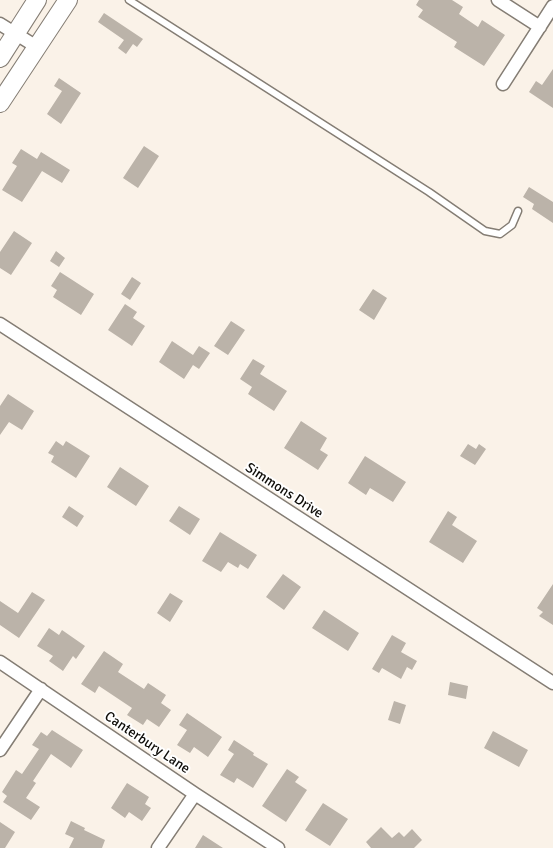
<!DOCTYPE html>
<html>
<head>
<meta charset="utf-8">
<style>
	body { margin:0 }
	canvas { display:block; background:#faf2e8 }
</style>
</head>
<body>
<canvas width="553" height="848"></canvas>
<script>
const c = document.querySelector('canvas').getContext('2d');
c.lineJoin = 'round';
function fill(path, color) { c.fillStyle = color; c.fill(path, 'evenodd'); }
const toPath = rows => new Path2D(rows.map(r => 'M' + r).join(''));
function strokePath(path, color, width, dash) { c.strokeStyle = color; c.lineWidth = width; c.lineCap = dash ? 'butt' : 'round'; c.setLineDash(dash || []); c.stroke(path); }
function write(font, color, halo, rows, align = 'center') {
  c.font = font + ' Signika,sans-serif'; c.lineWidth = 4; c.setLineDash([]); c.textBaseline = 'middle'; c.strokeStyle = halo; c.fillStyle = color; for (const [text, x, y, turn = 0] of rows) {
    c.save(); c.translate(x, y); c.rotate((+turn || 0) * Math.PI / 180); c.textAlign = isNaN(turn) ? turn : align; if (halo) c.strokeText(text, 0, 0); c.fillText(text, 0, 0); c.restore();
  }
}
fill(toPath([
	[419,0,452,0,463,7,459,14,478,27,482,20,505,35,484,66,454,47,457,42,418,17,423,10,416,5],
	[104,13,143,39,137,47,133,44,126,54,118,48,124,40,98,22],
	[553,69,553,108,529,92,536,81,542,85],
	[59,78,81,93,61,124,47,114,62,91,54,86],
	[144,146,159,156,138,188,123,178],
	[21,149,37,159,41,152,70,170,62,183,42,171,22,202,2,190,17,166,12,163],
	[529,187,553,202,553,223,532,209,534,204,523,197],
	[14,231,32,243,11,275,0,268,0,252],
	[56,251,65,258,59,267,50,261],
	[60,272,94,294,81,315,53,297,57,290,51,286],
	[132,277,141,283,130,300,121,294],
	[373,289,387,298,374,320,359,310],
	[125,304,137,312,133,318,145,326,132,346,108,330],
	[231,321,245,330,228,355,214,346],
	[172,341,193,355,199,346,210,353,199,369,193,365,184,379,159,362],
	[253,359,265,366,260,374,287,391,274,411,248,394,252,387,240,379],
	[8,394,34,411,22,430,9,422,0,435,0,406],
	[301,421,327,438,320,450,328,455,318,470,284,448],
	[56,441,63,446,66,441,90,456,76,478,51,462,54,456,48,453],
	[468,444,476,449,479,444,486,449,475,465,460,456],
	[365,456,406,482,393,502,370,488,366,495,348,483],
	[120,467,149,486,136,506,107,487],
	[69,506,84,516,77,527,62,517],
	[179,506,200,519,190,535,169,521],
	[448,511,457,517,452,525,477,541,463,563,429,542],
	[220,532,257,555,248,569,240,564,238,568,228,562,221,572,202,561],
	[283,574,301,587,284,610,266,597],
	[553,584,553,625,539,616,543,612,537,608],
	[32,592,45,600,19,638,0,625,0,601,18,613],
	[170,593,183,601,170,622,157,613],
	[324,610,359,633,348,651,312,628],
	[49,628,59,635,62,630,85,646,76,659,73,656,63,671,49,661,53,656,37,646],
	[392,635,406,643,401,652,417,661,412,670,407,667,401,679,382,668,379,673,372,669],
	[104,651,123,664,118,672,144,689,148,683,166,695,161,703,171,710,159,727,147,719,143,725,127,715,132,708,99,686,95,693,81,684],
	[450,682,468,686,466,699,448,695],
	[394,701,406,705,400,724,388,720],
	[187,713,222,737,208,757,194,747,190,753,177,745,187,730,179,725],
	[52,730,83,750,71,768,51,754,33,781,36,783,26,798,40,807,31,820,3,802,7,796,2,792,16,770,22,774,39,749,32,745,41,732,47,736],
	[493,731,528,750,519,767,484,748],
	[234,740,254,753,253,755,268,764,253,788,237,778,234,783,220,775,234,754,228,750],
	[287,769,299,777,295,782,307,790,286,822,262,806],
	[127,783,149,797,145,804,151,808,142,821,129,812,125,818,111,808],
	[323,803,348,819,330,846,305,830],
	[71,821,85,828,84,830,105,840,102,848,69,848,74,838,65,834],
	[0,822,15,832,5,848,0,848],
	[381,827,392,838,399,832,404,837,412,829,422,840,414,848,371,848,366,842],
	[203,835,223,848,195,848]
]), '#bbb3a9');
const service = toPath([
	[129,0,429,192,485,231,500,234,512,225,518,211]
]);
const minor = toPath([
	[498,0,540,27],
	[0,24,37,47],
	[503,84,553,6],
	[0,324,553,683],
	[0,662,195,794,278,848],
	[0,750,41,689],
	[158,848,195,794]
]);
const secondary = toPath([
	[0,58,37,0],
	[0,103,68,0]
]);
strokePath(service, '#847d74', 9);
strokePath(minor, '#847d74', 15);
strokePath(secondary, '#847d74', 20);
strokePath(service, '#fff', 6);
strokePath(minor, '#fff', 12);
strokePath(secondary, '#fff', 18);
write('14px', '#0e0c08', '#fff', [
	["Simmons Drive",284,491,33],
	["Canterbury Lane",147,743,34]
]);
</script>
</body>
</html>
